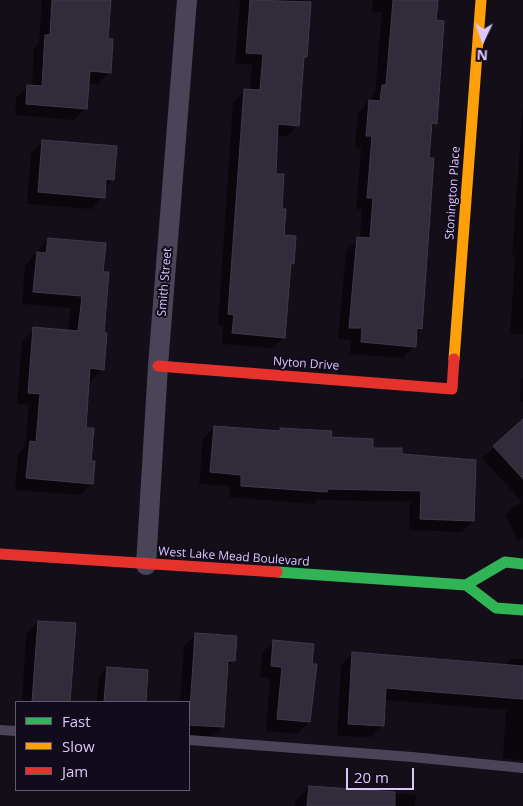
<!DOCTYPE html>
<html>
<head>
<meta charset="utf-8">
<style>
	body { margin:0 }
	#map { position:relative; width:523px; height:806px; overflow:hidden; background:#130e18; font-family:"Open Sans",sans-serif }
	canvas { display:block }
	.legend { position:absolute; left:15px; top:701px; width:175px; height:90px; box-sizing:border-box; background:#120b1b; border:1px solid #635775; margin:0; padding:6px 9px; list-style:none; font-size:15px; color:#dcc8fc }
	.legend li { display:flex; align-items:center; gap:10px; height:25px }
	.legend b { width:25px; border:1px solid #635775 }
	.north { position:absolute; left:458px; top:15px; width:50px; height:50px; -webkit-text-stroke:4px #120b1b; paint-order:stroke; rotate:183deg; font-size:14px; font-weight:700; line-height:20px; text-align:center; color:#dcc8fc }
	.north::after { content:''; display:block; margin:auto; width:18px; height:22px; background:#dcc8fc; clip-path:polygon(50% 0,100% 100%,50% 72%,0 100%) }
	.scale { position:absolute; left:346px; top:768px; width:68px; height:22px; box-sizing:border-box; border:2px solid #dcc8fc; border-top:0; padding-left:6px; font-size:15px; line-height:18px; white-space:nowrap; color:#dcc8fc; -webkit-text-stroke:4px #120b1b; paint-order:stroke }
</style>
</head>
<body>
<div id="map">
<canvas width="523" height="806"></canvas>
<ul class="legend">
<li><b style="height:6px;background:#30b455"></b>Fast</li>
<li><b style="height:6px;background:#ff9f0a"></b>Slow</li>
<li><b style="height:6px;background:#e5322d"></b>Jam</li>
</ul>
<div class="north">N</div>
<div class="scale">20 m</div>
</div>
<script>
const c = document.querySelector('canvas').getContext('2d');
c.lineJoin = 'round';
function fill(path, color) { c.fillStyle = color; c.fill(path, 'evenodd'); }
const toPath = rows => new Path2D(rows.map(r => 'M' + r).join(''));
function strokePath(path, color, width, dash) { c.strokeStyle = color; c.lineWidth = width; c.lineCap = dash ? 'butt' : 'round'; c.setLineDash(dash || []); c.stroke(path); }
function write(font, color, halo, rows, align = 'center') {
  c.font = font + ' "Open Sans",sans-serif'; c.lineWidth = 4; c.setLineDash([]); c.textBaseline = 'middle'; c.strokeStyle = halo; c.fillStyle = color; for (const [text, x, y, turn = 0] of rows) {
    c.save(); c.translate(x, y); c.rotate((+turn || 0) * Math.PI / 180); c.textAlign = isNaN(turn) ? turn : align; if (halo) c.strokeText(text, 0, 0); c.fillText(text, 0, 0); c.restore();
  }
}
fill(toPath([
	[42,0,110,0,107,40,110,72,98,84,88,83,86,108,74,120,15,115,16,98,28,86,32,87,34,48,39,43],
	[240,0,302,0,306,57,302,60,298,125,287,136,277,136,275,175,281,210,283,237,293,263,289,267,284,337,273,348,222,344,223,326,218,325,233,102,244,91,250,91,252,65,235,63],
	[373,0,436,0,436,123,430,130,421,329,416,334,414,346,403,358,350,354,351,340,338,339,346,250,360,238,362,209,356,209,361,148,355,147,358,113,375,93,382,12,372,12],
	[523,102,523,334,510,334,515,257,512,257],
	[43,142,113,179,104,188,103,197,92,209,27,204,31,153],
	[48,239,102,273,103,369,91,381,88,381,85,429,92,483,80,495,15,490,18,454,25,447,29,405,17,404,22,341,34,329,68,331,71,308,22,304,25,266],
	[523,378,523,402,520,401,521,380],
	[523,421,523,538,518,541,505,515,513,507,522,502,482,458],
	[214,427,278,432,281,429,401,455,473,521,461,532,409,530,410,502,318,500,314,504,229,497,230,486,199,484,203,439],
	[38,622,74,624,69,702,22,702,26,634],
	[196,635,233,661,227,668,222,727,211,738,189,737,189,702,180,702,184,646],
	[274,641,311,665,309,722,297,734,266,731,270,678,260,677,262,653],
	[353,653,504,665,511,659,523,659,523,760,503,759,506,710,384,700,383,726,371,737,337,736,341,665],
	[107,668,147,671,145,702,97,702,99,676],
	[309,787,416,795,415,806,295,806,295,802]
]), '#0007');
const building = toPath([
	[52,0,111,0,108,39,113,39,111,73,90,71,87,109,26,104,27,85,42,86,45,35,50,35,52,0],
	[250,0,311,2,307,57,304,57,299,126,278,124,276,174,284,174,282,209,286,209,284,235,296,236,294,264,291,263,285,338,232,333,234,315,228,314,244,89,260,90,263,54,246,53,250,0],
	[393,0,438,0,436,20,444,21,437,124,432,123,429,158,434,158,422,329,417,328,416,347,361,342,362,328,349,328,357,237,370,238,373,198,367,198,372,136,366,136,369,100,380,101,382,85,386,85,393,0],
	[42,140,117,146,114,180,106,179,105,198,38,192,42,140],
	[48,238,106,243,103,272,109,272,104,333,107,333,104,370,90,368,86,428,94,428,91,461,95,461,93,484,26,478,30,441,36,442,40,394,28,393,33,327,78,331,82,296,33,292,37,252,46,253,48,238],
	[523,419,523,479,493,446,523,419],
	[214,426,280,431,280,428,332,431,331,437,373,439,373,448,402,448,402,454,476,460,474,521,420,519,421,491,328,489,327,492,241,486,241,475,210,472,214,426],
	[38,621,76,623,70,702,32,702,38,621],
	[195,633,237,636,235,661,228,661,224,727,189,725,195,633],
	[273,640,314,644,312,664,317,664,310,722,277,719,282,667,271,666,273,640],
	[352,652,523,666,523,699,386,688,384,726,348,724,352,652],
	[107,667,148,670,146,702,104,702,107,667],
	[309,786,395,792,395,806,307,806,309,786]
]);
fill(building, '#322b3a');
strokePath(building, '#41394c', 1);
strokePath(toPath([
	[0,730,16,731],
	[189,740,412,757,523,768]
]), '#4a4459', 10);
strokePath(toPath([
	[146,565,158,366,187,0]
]), '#4a4459', 20);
strokePath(toPath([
	[277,572,466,585,496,608,523,610],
	[466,585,505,562,523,564]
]), '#30b455', 11);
strokePath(toPath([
	[454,359,481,0]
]), '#ff9f0a', 11);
strokePath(toPath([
	[158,366,452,389,454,359],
	[0,554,277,572]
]), '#e5322d', 11);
write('12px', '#dcc8fc', '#120b1b', [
	["Stonington Place",453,193,-86],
	["Smith Street",165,282,-85],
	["Nyton Drive",306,364,4],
	["West Lake Mead Boulevard",234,557,4]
]);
</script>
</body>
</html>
